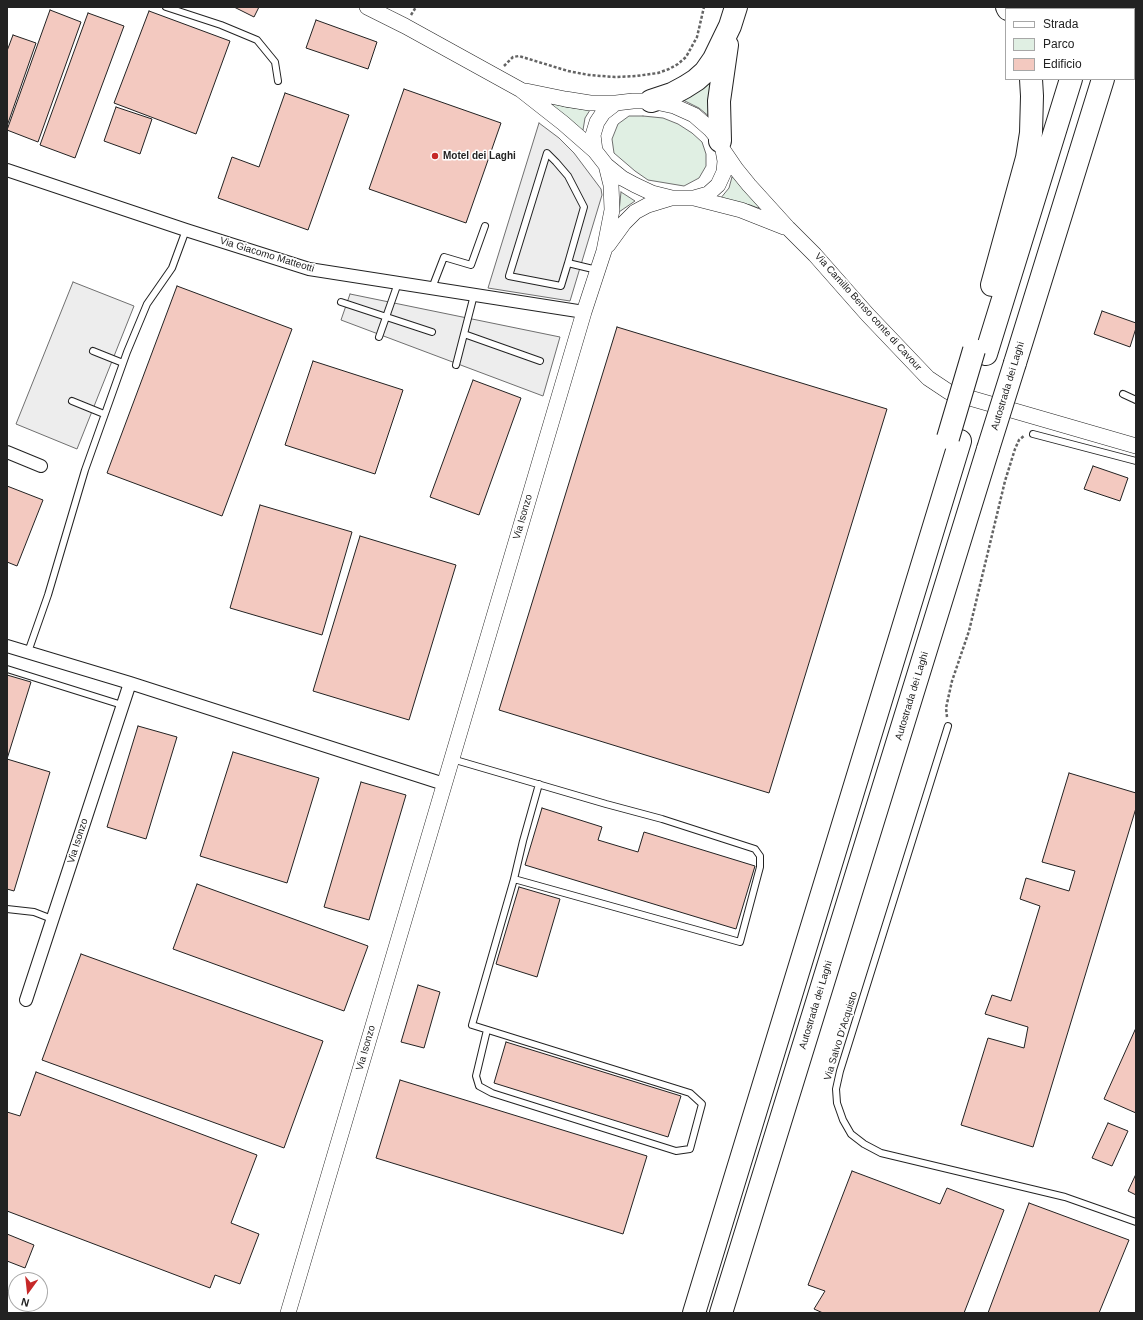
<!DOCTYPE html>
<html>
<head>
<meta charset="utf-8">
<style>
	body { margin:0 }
	#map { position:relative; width:1143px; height:1320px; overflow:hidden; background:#fff; font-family:Arial,sans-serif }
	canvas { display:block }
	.frame { position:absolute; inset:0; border:8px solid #222; pointer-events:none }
	.legend { position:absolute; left:1005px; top:8px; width:130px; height:72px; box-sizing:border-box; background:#fff; border:1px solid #a7a7a7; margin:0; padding:5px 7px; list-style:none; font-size:12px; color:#222 }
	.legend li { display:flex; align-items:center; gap:8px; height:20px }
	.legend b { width:20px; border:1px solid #a7a7a7 }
	.north { position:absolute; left:8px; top:1272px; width:40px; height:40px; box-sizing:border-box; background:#fff; border:1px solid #a7a7a7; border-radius:50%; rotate:195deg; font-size:11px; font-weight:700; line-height:16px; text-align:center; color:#222 }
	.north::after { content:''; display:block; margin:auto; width:14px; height:18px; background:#c62828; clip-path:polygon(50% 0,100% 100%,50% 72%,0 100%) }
</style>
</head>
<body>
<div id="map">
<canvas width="1143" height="1320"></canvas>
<div class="frame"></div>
<ul class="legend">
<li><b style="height:5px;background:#fff"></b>Strada</li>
<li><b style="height:11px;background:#e0efe3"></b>Parco</li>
<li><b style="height:11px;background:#f3c9c0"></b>Edificio</li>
</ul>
<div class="north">N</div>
</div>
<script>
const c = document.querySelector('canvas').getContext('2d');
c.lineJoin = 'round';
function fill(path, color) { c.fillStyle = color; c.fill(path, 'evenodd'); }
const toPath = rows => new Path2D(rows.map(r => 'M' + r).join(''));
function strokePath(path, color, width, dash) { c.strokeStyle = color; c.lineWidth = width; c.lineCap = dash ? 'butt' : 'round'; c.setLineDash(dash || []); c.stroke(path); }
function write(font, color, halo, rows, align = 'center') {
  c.font = font + ' Arial,sans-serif'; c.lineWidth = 3; c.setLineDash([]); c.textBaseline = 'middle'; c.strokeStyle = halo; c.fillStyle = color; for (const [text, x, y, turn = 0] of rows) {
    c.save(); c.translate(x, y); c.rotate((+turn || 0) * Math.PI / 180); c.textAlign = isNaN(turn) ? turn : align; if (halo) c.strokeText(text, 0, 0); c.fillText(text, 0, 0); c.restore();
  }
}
const green = toPath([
	[715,77,711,118,699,108,681,99,715,77],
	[551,103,567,107,590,110,585,118,583,130,581,131,551,107,551,103],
	[643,116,663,118,678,124,692,133,702,142,706,154,706,166,699,178,684,186,648,180,635,171,614,153,612,139,618,124,629,116,643,116],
	[732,177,735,177,759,207,758,208,750,205,720,199,729,188,732,177],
	[621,192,635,201,619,212,621,192]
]);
fill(green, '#e0efe3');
strokePath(green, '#6f6f6f', 1);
const parking = toPath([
	[539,123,559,138,574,153,601,189,602,195,570,301,488,288,539,123],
	[73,282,134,306,77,449,16,424,73,282],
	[350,294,560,337,543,396,341,320,350,294]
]);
fill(parking, '#ededed');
strokePath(parking, '#6f6f6f', 1);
const building = toPath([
	[234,7,259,7,254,17,234,7],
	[50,10,81,22,38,142,7,130,50,10],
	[149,11,230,41,196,134,114,103,149,11],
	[88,13,124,26,75,158,40,145,88,13],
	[316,20,377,42,368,69,306,48,316,20],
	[13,35,36,43,7,126,7,51,13,35],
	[404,89,501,123,466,223,369,189,404,89],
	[285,93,349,115,308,230,218,198,232,157,259,167,285,93],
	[116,107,152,119,140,154,104,141,116,107],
	[177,286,292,329,222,516,107,473,177,286],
	[1102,311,1136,323,1136,328,1130,347,1094,334,1102,311],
	[617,327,887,409,769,793,499,710,617,327],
	[313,361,403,390,375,474,285,445,313,361],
	[473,380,521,398,479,515,430,497,473,380],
	[1093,466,1128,478,1120,501,1084,489,1093,466],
	[7,486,43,500,17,566,7,562,7,486],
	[260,505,352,532,322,635,230,608,260,505],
	[360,536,456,565,409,720,313,691,360,536],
	[7,675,31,682,7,759,50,772,14,891,7,889,7,675],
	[138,726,177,737,146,839,107,827,138,726],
	[233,752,319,778,287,883,200,856,233,752],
	[1069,773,1136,793,1136,808,1033,1147,961,1125,988,1038,1024,1048,1028,1027,985,1014,992,995,1011,1001,1040,906,1020,899,1026,878,1069,891,1075,871,1042,862,1069,773],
	[361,782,406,795,369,920,324,907,361,782],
	[542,808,602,827,598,840,638,852,644,832,755,866,736,929,525,865,542,808],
	[197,884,368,946,344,1011,173,949,197,884],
	[519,887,560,899,537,977,496,964,519,887],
	[81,954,323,1041,284,1148,42,1060,81,954],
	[418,985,440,992,424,1048,401,1042,418,985],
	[1135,1030,1136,1030,1136,1113,1104,1099,1135,1030],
	[506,1042,681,1096,668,1137,494,1083,506,1042],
	[36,1072,257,1155,231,1223,259,1234,240,1284,215,1275,210,1288,7,1211,7,1112,20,1116,36,1072],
	[400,1080,647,1156,623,1234,376,1158,400,1080],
	[1108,1123,1128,1131,1112,1166,1092,1158,1108,1123],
	[852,1171,940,1204,947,1188,1004,1210,964,1313,823,1313,814,1309,825,1291,808,1285,852,1171],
	[1136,1174,1136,1195,1128,1191,1136,1174],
	[1029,1203,1129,1240,1099,1313,988,1313,1029,1203],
	[7,1234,34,1245,25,1268,7,1261,7,1234]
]);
fill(building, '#f3c9c0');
strokePath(building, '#222', 1);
const service = toPath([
	[166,7,221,25,257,40,275,62,278,81],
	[568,263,561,286,509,276,547,153,556,162,568,176,584,207,568,263,597,270],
	[432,288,444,257,471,265,485,226],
	[341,302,432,332],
	[464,334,540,361],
	[379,337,398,283],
	[93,351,123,363],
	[456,365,474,295],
	[1123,394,1136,400],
	[72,401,104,414],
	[1033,434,1136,461],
	[28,652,48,595,85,470,127,352,147,304,172,268,186,230],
	[7,669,122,705],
	[948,726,840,1071,836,1089,837,1103,843,1120,851,1134,864,1144,881,1153,1065,1197,1136,1222],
	[452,759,606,804,662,819,755,849,760,856,760,867,740,942,514,879,472,1025,690,1093,702,1104,690,1149,676,1151,492,1093,479,1086,476,1076,487,1030],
	[514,879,523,841,539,784],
	[7,909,34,912,52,919]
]);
const minor = toPath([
	[7,170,186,230,309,269,584,312],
	[7,452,41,466],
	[7,646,130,683,444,784],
	[26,1000,130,683]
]);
const tertiary = toPath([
	[367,7,405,26,521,90,563,123,595,151],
	[526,91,565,99,590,103,616,103],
	[633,101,651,101,674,106,694,115,710,129,720,141,723,150,725,161,724,172,718,185,708,194,694,198,672,198,652,193,635,185,622,178,606,165,595,151,593,135,597,122,603,113,616,103,633,101],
	[723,150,736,169,749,185,788,228,815,255,867,314,928,378,949,392,1136,446],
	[694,198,741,210,784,227],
	[608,245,624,223,635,212,648,205,671,198],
	[288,1313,584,312,604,251,612,210,611,185,606,165]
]);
const motorway = toPath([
	[1007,7,1008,9],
	[1092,9,1093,7],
	[1134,16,1136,10],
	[651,101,672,94,685,87,696,80,705,72,714,59,730,26,736,7],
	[720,141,719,101,727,45],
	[992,285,1027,158,1031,133,1032,96,1031,79],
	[986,354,1071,79],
	[1015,363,1103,79],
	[694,1313,960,441],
	[721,1313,988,449]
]);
strokePath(service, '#222', 8);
strokePath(minor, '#222', 14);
strokePath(tertiary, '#222', 16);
strokePath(motorway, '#222', 24);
strokePath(toPath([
	[411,15,416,7],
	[504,66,513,57,519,56,568,71,589,75,615,77,636,76,658,73,669,69,678,64,686,57,697,37,704,7],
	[947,717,946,708,952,681,969,631,1005,481,1015,449,1019,440,1025,435]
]), '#646464', 2.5, [3, 2]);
strokePath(service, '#fff', 6);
strokePath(minor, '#fff', 12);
strokePath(tertiary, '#fff', 15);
strokePath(motorway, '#fff', 22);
const motorwayBridge = toPath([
	[948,438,974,350],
	[988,449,1015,363]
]);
strokePath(motorwayBridge, '#222', 24, []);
strokePath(motorwayBridge, '#fff', 22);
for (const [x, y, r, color] of [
	[435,156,4,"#c62828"]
]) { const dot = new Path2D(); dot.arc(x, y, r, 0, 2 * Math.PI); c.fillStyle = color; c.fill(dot); strokePath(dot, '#fff', 1.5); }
write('bold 10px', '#222', '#fff', [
	["Motel dei Laghi",443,156]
], 'left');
write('10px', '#222', '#fff', [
	["Via Giacomo Matteotti",267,255,17],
	["Via Camillo Benso conte di Cavour",868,312,48],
	["Autostrada dei Laghi",1008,386,-73],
	["Via Isonzo",523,517,-74],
	["Autostrada dei Laghi",912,696,-73],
	["Via Isonzo",78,841,-72],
	["Autostrada dei Laghi",816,1005,-73],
	["Via Salvo D'Acquisto",841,1036,-73],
	["Via Isonzo",366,1048,-74]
]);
</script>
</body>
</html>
